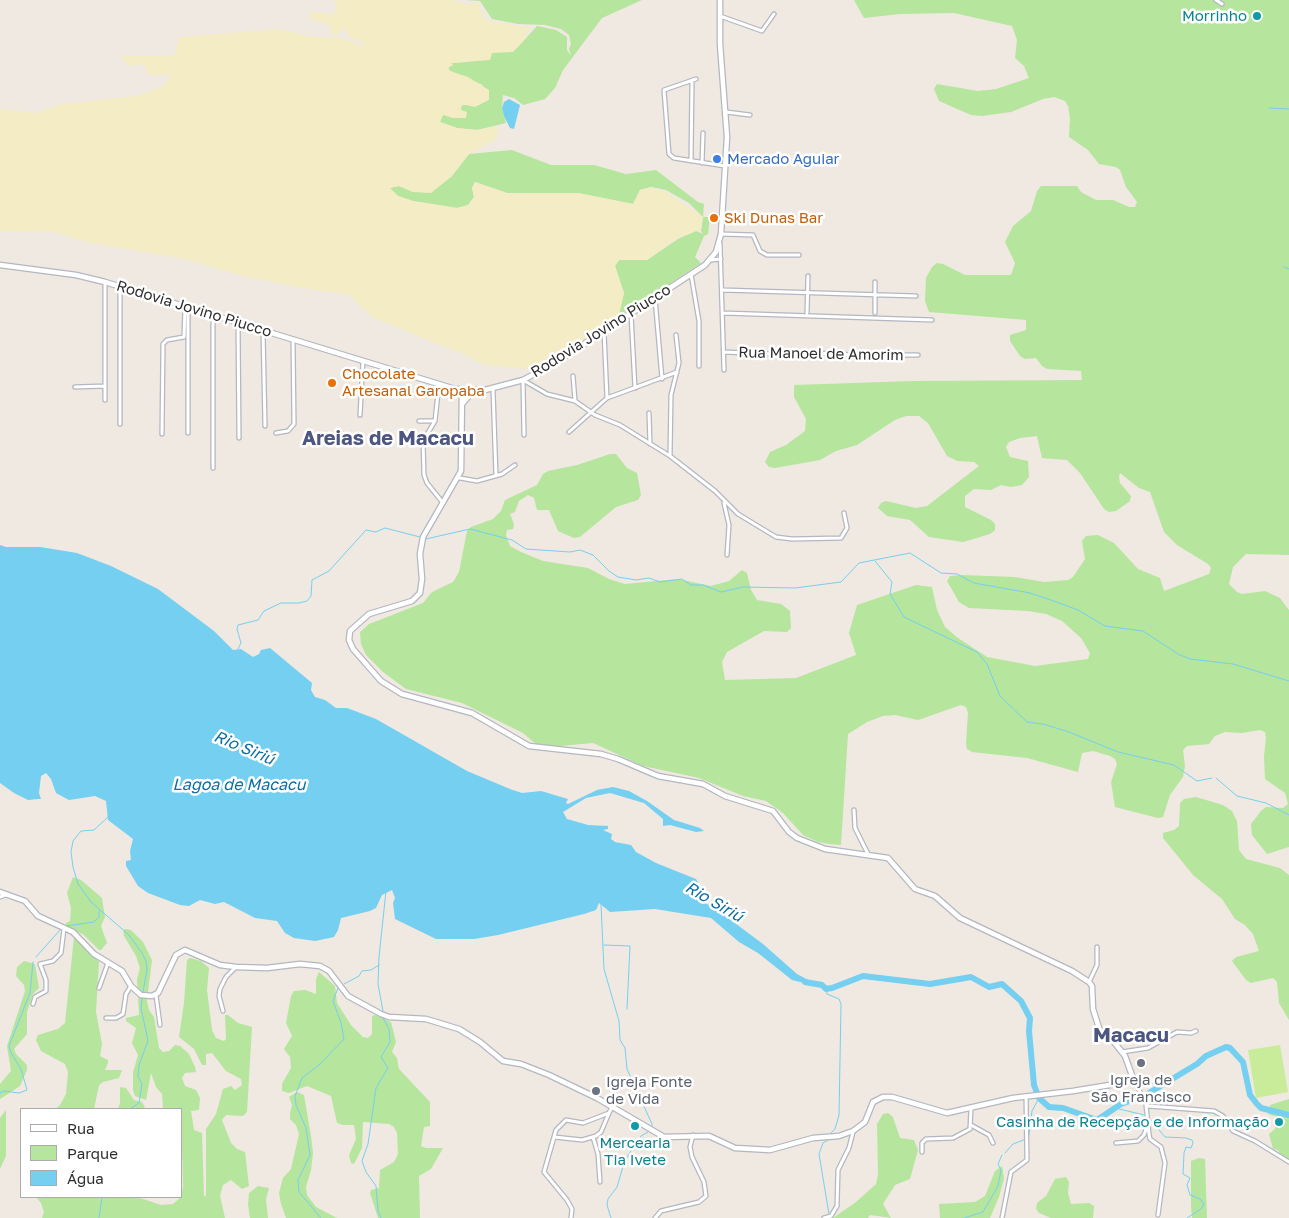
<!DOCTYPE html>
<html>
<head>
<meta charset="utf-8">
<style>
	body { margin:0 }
	#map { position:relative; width:1289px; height:1218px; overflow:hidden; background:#efe9e1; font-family:"Golos Text",sans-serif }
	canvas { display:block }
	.legend { position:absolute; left:20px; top:1108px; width:162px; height:90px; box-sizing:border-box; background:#fff; border:1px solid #ababab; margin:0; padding:6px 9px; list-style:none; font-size:15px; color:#2e2e2e }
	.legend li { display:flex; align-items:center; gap:10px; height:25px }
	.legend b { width:25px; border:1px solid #ababab }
</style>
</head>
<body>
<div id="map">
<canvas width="1289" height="1218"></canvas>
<ul class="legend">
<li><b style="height:6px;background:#fff"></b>Rua</li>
<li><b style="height:14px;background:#b6e59e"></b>Parque</li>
<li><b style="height:14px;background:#75cff0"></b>Água</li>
</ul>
</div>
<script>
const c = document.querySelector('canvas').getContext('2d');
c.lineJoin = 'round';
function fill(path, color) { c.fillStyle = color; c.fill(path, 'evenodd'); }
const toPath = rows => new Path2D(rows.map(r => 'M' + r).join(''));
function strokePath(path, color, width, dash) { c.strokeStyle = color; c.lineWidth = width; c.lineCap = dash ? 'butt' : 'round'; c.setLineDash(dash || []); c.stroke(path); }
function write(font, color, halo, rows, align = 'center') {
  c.font = font + ' "Golos Text",sans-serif'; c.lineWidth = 5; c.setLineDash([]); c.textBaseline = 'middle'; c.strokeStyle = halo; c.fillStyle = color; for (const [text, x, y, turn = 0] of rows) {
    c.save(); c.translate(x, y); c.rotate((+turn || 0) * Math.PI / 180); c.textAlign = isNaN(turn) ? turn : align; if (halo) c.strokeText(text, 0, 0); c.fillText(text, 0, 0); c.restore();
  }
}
fill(toPath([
	[466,0,642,0,602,18,563,70,555,88,545,99,523,105,514,98,503,95,502,108,506,123,477,130,457,128,440,122,443,114,453,118,461,110,460,106,469,104,483,85,450,71,448,68,451,63,467,62,491,53,517,48,537,26,556,30,567,37,567,50,571,56,569,49,571,44,569,35,561,29,545,25,518,24,492,19,480,1],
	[854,0,1289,0,1289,555,1246,554,1233,567,1229,584,1237,592,1242,594,1265,591,1280,598,1289,610,1289,847,1267,854,1252,835,1251,824,1261,811,1266,807,1283,808,1288,804,1285,793,1265,779,1264,756,1266,738,1265,732,1260,730,1242,733,1225,732,1215,736,1209,744,1187,746,1183,750,1185,766,1183,777,1170,795,1163,817,1158,818,1115,807,1111,782,1117,764,1115,759,1110,756,1093,751,1082,753,1078,772,1027,758,972,752,967,749,966,743,968,713,966,707,961,705,918,720,895,715,883,716,867,722,848,734,841,845,830,844,818,842,803,835,783,813,766,801,743,796,699,778,643,766,593,743,549,747,537,745,523,733,462,703,406,689,383,672,366,655,361,644,360,632,369,624,423,603,432,592,453,582,459,572,467,531,471,527,493,519,501,511,505,500,537,485,543,474,548,471,577,465,610,454,616,454,627,468,637,473,641,495,638,500,616,507,580,537,574,538,558,531,549,510,537,510,534,498,528,495,519,501,515,512,510,514,514,524,513,529,507,530,506,535,510,546,521,552,543,561,588,568,609,579,625,584,678,579,711,586,729,581,742,570,747,573,751,590,757,600,781,604,790,611,791,628,787,632,764,631,727,652,722,662,725,680,796,678,856,655,849,633,857,605,916,585,932,587,937,610,945,627,958,638,987,657,1035,666,1088,659,1090,653,1081,638,1062,621,1046,614,1028,611,969,608,959,602,947,581,950,576,962,575,1015,577,1044,582,1068,580,1073,577,1085,559,1082,541,1086,536,1098,535,1114,543,1138,569,1160,578,1164,591,1209,574,1211,568,1208,564,1177,545,1164,532,1150,492,1139,488,1120,473,1119,477,1120,483,1131,496,1130,501,1116,511,1109,512,1104,509,1080,473,1067,460,1042,458,1037,436,1020,438,1009,442,1006,447,1010,457,1028,461,1029,477,1022,485,1011,487,1001,485,991,490,974,489,965,496,965,507,991,520,995,524,995,530,990,534,963,542,929,537,910,520,887,516,878,508,881,503,886,501,916,508,927,506,979,466,974,462,957,461,947,456,928,423,919,416,906,416,895,420,857,445,836,451,820,460,775,468,769,467,765,462,770,452,786,445,805,431,806,419,794,397,794,385,913,381,1082,380,1081,371,1047,369,1042,366,1036,358,1025,359,1020,356,1010,341,1010,335,1026,330,1026,320,929,312,925,301,926,278,932,267,937,263,943,264,965,275,1011,275,1015,263,1005,242,1013,226,1031,211,1037,191,1041,186,1077,186,1081,192,1096,200,1113,200,1129,207,1135,207,1137,202,1126,187,1120,170,1116,167,1099,164,1088,150,1069,137,1070,118,1068,106,1065,101,1054,97,1043,99,1011,112,982,116,971,115,939,101,934,89,937,84,978,91,996,89,1029,78,1024,66,1015,58,1017,40,1012,26,954,13,900,14,864,18],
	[512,150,551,165,594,165,626,174,656,170,698,202,704,204,703,217,710,217,708,234,704,236,695,257,701,263,618,318,624,293,615,266,619,260,647,260,678,239,696,231,703,234,701,231,703,217,689,203,666,190,651,187,640,190,633,204,578,193,507,193,475,182,472,188,474,197,468,205,457,208,413,201,398,196,389,188,399,186,413,192,451,177,469,154],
	[1196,797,1223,805,1232,811,1237,821,1239,850,1246,859,1280,868,1289,875,1289,1020,1279,1003,1277,982,1273,978,1251,983,1246,980,1232,961,1236,957,1259,951,1253,934,1245,925,1235,919,1222,899,1193,875,1163,838,1163,833,1174,830,1179,826,1180,803,1184,799],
	[73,877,81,880,102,898,105,917,101,926,107,943,101,950,99,950,84,935,66,926,66,923,70,921,71,908,67,893],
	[126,929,131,930,143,942,152,960,147,1001,149,1010,154,1017,159,1048,163,1052,169,1051,175,1045,180,1046,189,1054,195,1067,196,1072,185,1073,182,1078,185,1086,196,1090,200,1098,199,1110,191,1111,194,1130,202,1133,204,1197,206,1195,206,1129,216,1114,223,1089,231,1086,235,1090,242,1085,241,1079,226,1071,212,1053,206,1054,206,1065,202,1065,194,1049,179,1037,184,1003,187,960,190,958,201,961,209,968,207,990,212,1030,216,1038,224,1041,226,1039,225,1015,228,1015,238,1023,252,1027,247,1112,243,1116,226,1115,222,1120,231,1143,237,1149,245,1152,249,1186,242,1189,231,1180,223,1185,220,1196,225,1218,42,1218,44,1212,41,1203,36,1197,137,1197,161,1205,173,1204,181,1197,183,1187,181,1109,163,1109,162,1094,156,1087,151,1073,146,1100,135,1096,133,1090,133,1072,138,1055,132,1043,136,1028,126,1021,126,1018,139,1015,137,979,140,968,136,956,124,936,123,930],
	[74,937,99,962,96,1012,102,1044,100,1056,108,1060,108,1063,105,1070,122,1070,119,1078,103,1082,99,1085,94,1109,55,1109,60,1105,66,1094,68,1072,65,1064,41,1051,36,1040,38,1035,58,1029,65,1023],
	[24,961,35,964,39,988,33,994,27,1012,27,1034,14,1049,16,1054,27,1065,27,1070,20,1086,0,1099,0,1084,11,1071,7,1046,25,991,24,985,16,976,17,967],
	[319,972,335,986,337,1003,351,1025,363,1037,368,1038,372,1034,372,1016,375,1015,391,1022,396,1042,392,1052,397,1058,399,1069,430,1102,430,1126,424,1127,421,1146,426,1148,443,1148,431,1169,419,1176,420,1218,378,1218,370,1193,371,1190,379,1188,380,1170,394,1162,398,1154,397,1133,394,1127,389,1124,363,1122,362,1148,354,1164,351,1163,349,1155,356,1139,354,1125,343,1125,337,1123,331,1096,307,1086,289,1093,282,1091,282,1084,291,1068,290,1057,284,1049,292,1036,286,1023,291,996,294,991,305,990,316,994,316,979],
	[120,1087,126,1088,134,1100,142,1102,145,1107,142,1109,118,1109,120,1103],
	[297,1092,304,1095,311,1136,313,1153,311,1170,306,1187,307,1195,316,1207,337,1218,286,1218,281,1204,279,1193,283,1178,291,1169,299,1134,296,1125,290,1119,290,1113,292,1105,289,1097],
	[1289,1099,1289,1161,1281,1156,1278,1150,1273,1149,1269,1134,1275,1129,1276,1123,1280,1124,1280,1122,1276,1120,1277,1117,1268,1114,1270,1105],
	[6,1110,6,1156,0,1169,0,1118],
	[888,1113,893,1117,900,1138,914,1140,918,1150,910,1179,895,1185,883,1204,891,1218,870,1215,868,1218,833,1218,856,1202,876,1184,878,1175,877,1124,883,1114],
	[1199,1158,1205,1159,1207,1218,1192,1218,1191,1206,1191,1161],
	[1002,1166,1004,1178,999,1197,990,1218,940,1218,939,1204,975,1202,985,1196,995,1171],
	[1066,1177,1069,1182,1068,1193,1071,1204,1089,1203,1094,1206,1093,1218,1051,1218,1039,1213,1036,1209,1037,1203,1046,1196,1055,1179],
	[258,1186,269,1188,266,1199,268,1218,250,1218,248,1205,249,1193]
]), '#b6e59e');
fill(toPath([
	[332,0,453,0,469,5,478,2,481,5,479,12,486,13,482,17,492,22,533,28,526,32,527,37,513,52,492,53,490,60,451,63,453,65,448,68,450,71,468,77,489,90,489,100,475,107,462,104,461,110,467,112,466,118,453,118,443,115,440,122,457,128,477,130,496,126,499,135,493,141,469,154,451,177,431,193,413,192,399,186,390,188,398,196,413,201,457,208,468,205,474,197,472,188,475,182,507,193,578,193,633,204,640,190,651,187,666,192,703,217,701,229,678,238,647,260,619,260,615,266,624,293,618,318,538,368,527,369,487,365,475,361,463,354,373,318,349,295,297,287,239,275,184,259,86,242,53,232,0,231,0,109,35,113,61,104,136,96,163,86,171,75,148,75,144,64,129,66,121,58,123,56,174,56,179,37,278,29,314,37,340,37,362,46,365,43,350,38,343,27,340,33,332,35,330,26,309,18,311,12,335,14,336,4]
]), '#f3ecc5');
fill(toPath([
	[1280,1045,1288,1092,1256,1098,1248,1050]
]), '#c9ec9a');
fill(toPath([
	[509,99,520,105,514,129,510,128,504,116,502,108,504,102],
	[0,545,6,547,40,547,77,553,111,566,158,589,214,631,233,650,241,649,253,657,259,654,261,650,270,648,312,683,311,690,315,697,325,700,336,708,347,708,376,719,467,771,510,789,522,793,541,791,568,799,566,803,568,804,597,790,613,787,629,791,647,801,674,820,700,828,704,831,696,832,670,825,663,826,663,819,644,803,610,793,586,798,563,812,567,819,588,825,608,826,608,829,603,830,612,834,611,839,615,842,631,845,636,852,656,863,696,879,704,892,708,893,708,895,700,898,701,901,723,912,724,915,763,944,797,974,812,982,804,983,792,980,758,953,739,942,711,918,655,909,610,912,599,903,596,910,584,914,498,935,474,939,436,939,395,919,393,903,395,898,392,890,382,895,376,908,370,911,341,918,338,930,334,937,315,941,294,938,285,933,277,921,255,918,224,902,215,904,200,900,189,906,180,905,148,893,138,886,126,866,126,861,131,860,130,851,133,839,108,820,106,801,95,796,69,800,56,793,51,779,46,773,41,776,39,793,41,799,38,799,28,800,14,793,0,783]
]), '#75cff0');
strokePath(toPath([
	[1269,108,1289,109],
	[1284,267,1289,269],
	[426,539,470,529,478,531,512,540,526,549,570,552,580,550,593,555,609,571,618,577,636,580,649,578,660,582,682,579,691,585,703,585,721,592,743,587,795,588,841,582,859,563,910,553,941,573,957,574,974,583,1030,593,1051,600,1078,610,1105,626,1143,631,1178,654,1190,659,1233,664,1289,681],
	[875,561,892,582,890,594,904,617,977,652,987,664,1000,696,1027,722,1043,724,1069,732,1118,752,1174,765,1197,781,1212,778],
	[238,649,241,643,237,629,238,625,258,620,264,611,281,603,299,603,307,601,311,596,312,580,329,571,366,530,376,532,385,528,420,537],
	[1216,778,1237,796,1266,803,1289,815],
	[108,817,94,830,81,831,73,841,71,852,73,867,78,884,91,902,129,935,142,953,146,961,147,970,143,992],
	[601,904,604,969,619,1021,620,1040,625,1048,627,1069,652,1124,652,1128],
	[66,926,94,922,99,917,99,911],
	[604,945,630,946,627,1009],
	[36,957,60,930],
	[344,984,359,976,362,971,371,970,379,965],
	[826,989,827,994,839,999,841,1004,839,1115,835,1129,830,1134],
	[383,1011,378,984,379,957,386,891],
	[0,1093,4,1091,19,1093,27,1090,21,1069,11,1053,9,1046,30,993,33,962],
	[1115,1108,1144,1115],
	[130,1109,139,1103,142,1084,138,1076,139,1065,148,1041,141,1008,142,999],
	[1149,1118,1165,1137,1186,1138,1192,1140,1193,1143,1191,1148,1186,1147,1184,1153,1183,1174,1190,1178,1187,1185,1190,1195,1200,1199,1204,1204,1201,1209,1187,1218],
	[1029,1135,1032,1111,1039,1098],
	[828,1140,823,1143,819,1154,829,1214],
	[1005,1153,1013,1144,1026,1139],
	[99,1218,102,1197],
	[321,1218,299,1192,298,1180,310,1155,306,1128,296,1105,295,1096,302,1078,319,1065,344,1039,341,1023,333,1001,338,988],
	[381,1218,378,1211,376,1186,366,1172,362,1161,368,1144,376,1088,388,1068,381,1057,390,1042,389,1029,383,1018],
	[611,1218,607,1205,608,1199,617,1187,624,1163,629,1154,641,1136,648,1132],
	[964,1218,983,1212,998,1186,1001,1170,998,1164,1002,1155]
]), '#75cff0', 1);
strokePath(toPath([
	[805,982,822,985,826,989,832,988,863,976,930,984,971,977,989,987,1002,984,1021,1001,1030,1018,1029,1031,1034,1085,1039,1098,1049,1107,1063,1108,1097,1120,1121,1104,1144,1096,1197,1064,1206,1056,1226,1047,1230,1048,1243,1062,1250,1095,1257,1104,1261,1108,1289,1115]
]), '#75cff0', 6);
const street = toPath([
	[1216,0,1222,4],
	[720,16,762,31,774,14],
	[696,79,664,90,669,154,674,158,725,166],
	[726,112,750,115],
	[691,161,692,82],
	[702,163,703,133],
	[721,234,753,235,760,251,767,255,799,255],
	[720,244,724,370],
	[711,260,721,259],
	[691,274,699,321,699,366],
	[723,290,916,296],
	[655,298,662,379],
	[723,313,932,320],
	[807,313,808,276],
	[875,313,875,282],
	[631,314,635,388],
	[238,322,239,438],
	[263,330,265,426],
	[604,331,607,398],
	[724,352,796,355,834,353,851,355,918,355],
	[573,376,575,401],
	[523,380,547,394,575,401,595,415,620,425,670,456,715,491,738,514,776,537,792,539,841,538,847,528,844,513],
	[523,381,524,435],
	[439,384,435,421,423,441,424,475,427,483,443,503],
	[75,387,104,386],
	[493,389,496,476],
	[105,400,105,282],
	[649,413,650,444],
	[360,415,363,361],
	[419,421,435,421],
	[120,424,120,286],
	[569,432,607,398,677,372],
	[188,433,188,307],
	[276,433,288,431,294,424,293,339],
	[162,434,163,344,167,340,184,337,185,306],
	[670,456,671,395,679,363,676,335],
	[213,468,213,314],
	[460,478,477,481,502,474,515,465],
	[724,503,729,525,727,555],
	[854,810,855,828,868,854],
	[0,897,5,895],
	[1089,982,1097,965,1097,947],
	[99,988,108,963],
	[156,995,160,1025],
	[33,1004,35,997,46,991,46,980,40,964,53,961,61,953,64,929],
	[223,1011,219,996,220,989,226,977,236,967],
	[106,1018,116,1018,123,1014,126,994,131,986],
	[1122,1052,1148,1048,1177,1032,1191,1033,1196,1031],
	[1134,1081,1148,1106,1214,1111,1223,1116,1233,1131,1255,1141,1289,1162],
	[1146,1105,1149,1134,1150,1139,1161,1147,1165,1163,1158,1215],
	[971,1125,989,1135,993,1143],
	[554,1137,582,1140,596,1136,601,1132,609,1113],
	[593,1137,598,1154,600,1182],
	[1116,1143,1138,1141,1144,1135,1147,1127],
	[922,1152,922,1143,926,1139,953,1138,970,1129,971,1108],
	[571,1218,572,1209,567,1200,544,1172,556,1130,566,1120,583,1123,609,1113,612,1107],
	[655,1218,661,1211,699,1202,706,1196,704,1182,692,1157,690,1147,693,1135],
	[824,1218,831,1216,837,1206,838,1170,849,1148,853,1132],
	[1002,1218,1011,1172,1027,1160,1026,1096]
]);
const secondary = toPath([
	[0,265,76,275,105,282,455,389,485,390,523,380,555,363,705,265,716,252,721,234,727,137,720,44,720,0],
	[462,404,473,391],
	[0,892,25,901,38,916,73,932,94,954,122,971,131,986,141,995,152,996,158,993,176,955,185,950,220,965,236,967,267,968,300,964,320,966,329,971,348,996,381,1014,389,1017,426,1019,459,1029,480,1042,503,1061,521,1064,549,1075,597,1098,664,1137,709,1136,735,1148,770,1150,813,1138,839,1136,853,1131,865,1122,873,1102,883,1097,892,1097,947,1113,1013,1098,1073,1091,1134,1081,1125,1056,1114,1042,1100,1031,1093,1009,1092,986,1089,982,1072,971,960,918,935,896,915,889,888,858,825,849,797,838,789,832,773,811,725,796,703,784,658,776,618,759,601,754,529,746,472,713,402,694,381,681,353,649,349,640,350,631,369,614,412,601,420,593,422,579,420,554,423,537,461,471,462,390]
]);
strokePath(street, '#b4b7c1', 5.5);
strokePath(secondary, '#b4b7c1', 7);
strokePath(street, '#fff', 3);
strokePath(secondary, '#fff', 4.5);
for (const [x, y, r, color] of [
	[1257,16,5,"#0f9aa8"],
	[717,159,5,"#3f7fe0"],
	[714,218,5,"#e8710a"],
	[332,383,5,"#e8710a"],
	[1141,1063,5,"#6b7280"],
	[596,1091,5,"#6b7280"],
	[1279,1122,5,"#0f9aa8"],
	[635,1126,5,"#0f9aa8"]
]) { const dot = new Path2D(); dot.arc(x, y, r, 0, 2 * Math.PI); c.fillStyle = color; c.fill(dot); strokePath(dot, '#fff', 2); }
write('15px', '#0d838f', '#fff', [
	["Morrinho",1247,16],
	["Casinha de Recepção e de Informação",1269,1122],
	["Mercearia",635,1143,"center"],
	["Tia Ivete",635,1160,"center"]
], 'right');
write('15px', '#366cbe', '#fff', [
	["Mercado Aguiar",727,159]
], 'left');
write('15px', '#c56008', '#fff', [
	["Ski Dunas Bar",724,218],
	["Chocolate",342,374],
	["Artesanal Garopaba",342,391]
], 'left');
write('15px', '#2e2e2e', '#fff', [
	["Rodovia Jovino Piucco",194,309,17],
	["Rodovia Jovino Piucco",601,331,-32],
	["Rua Manoel de Amorim",821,354,1]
]);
write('15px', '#5b616d', '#fff', [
	["Igreja de",1141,1080],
	["São Francisco",1141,1097],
	["Igreja Fonte",606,1082,"left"],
	["de Vida",606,1099,"left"]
]);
write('italic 16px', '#0d6fa3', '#fff', [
	["Rio Siriú",244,748,23],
	["Lagoa de Macacu",239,785],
	["Rio Siriú",714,902,30]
]);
write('bold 20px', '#4d5680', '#fff', [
	["Areias de Macacu",388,439],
	["Macacu",1131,1036]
]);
</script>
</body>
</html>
